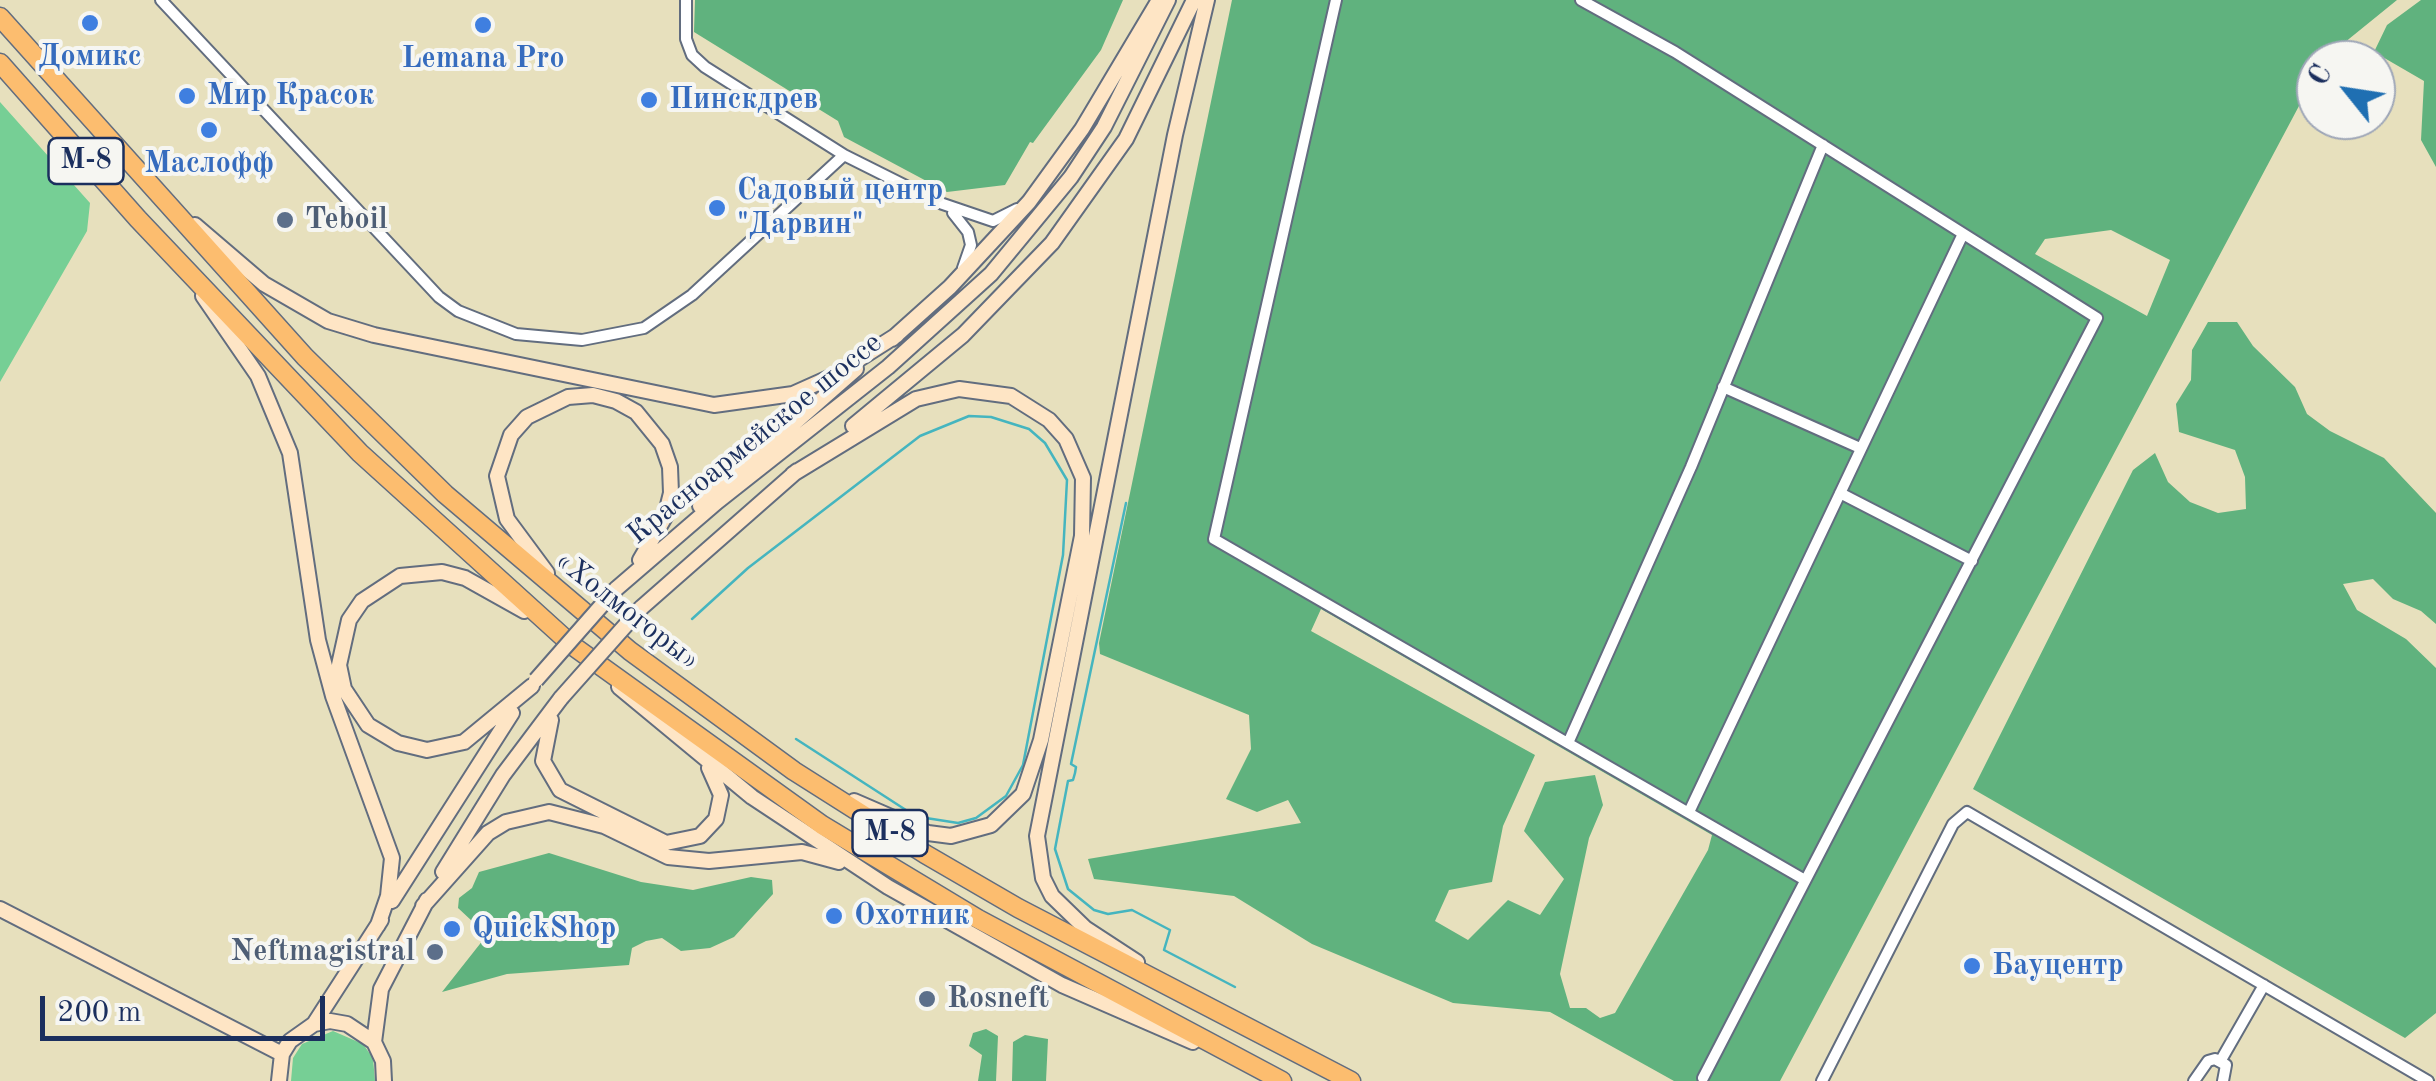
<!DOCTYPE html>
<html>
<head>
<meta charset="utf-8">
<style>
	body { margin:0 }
	#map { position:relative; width:2436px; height:1081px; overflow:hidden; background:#e7e0bd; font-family:"Old Standard TT",serif }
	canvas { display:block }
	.north { position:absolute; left:2296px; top:40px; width:100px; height:100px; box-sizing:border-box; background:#f6f6f2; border:2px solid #9ea6b7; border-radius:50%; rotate:300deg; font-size:28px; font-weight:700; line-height:40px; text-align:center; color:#1b2f5e }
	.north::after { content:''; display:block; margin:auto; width:35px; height:45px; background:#1f6fb2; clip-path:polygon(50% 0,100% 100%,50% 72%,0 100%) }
	.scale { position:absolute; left:40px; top:996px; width:285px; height:45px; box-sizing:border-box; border:5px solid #1b2f5e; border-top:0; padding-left:12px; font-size:30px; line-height:35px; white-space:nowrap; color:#1b2f5e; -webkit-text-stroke:8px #f6f6f2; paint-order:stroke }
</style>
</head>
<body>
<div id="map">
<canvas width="2436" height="1081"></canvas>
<div class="north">С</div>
<div class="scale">200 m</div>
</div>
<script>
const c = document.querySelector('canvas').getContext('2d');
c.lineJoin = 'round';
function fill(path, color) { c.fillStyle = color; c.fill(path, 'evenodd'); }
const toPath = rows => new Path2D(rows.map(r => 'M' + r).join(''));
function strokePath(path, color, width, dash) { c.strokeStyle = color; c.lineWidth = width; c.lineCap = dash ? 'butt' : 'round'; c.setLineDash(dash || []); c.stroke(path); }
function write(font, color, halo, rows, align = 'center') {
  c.font = font + ' "Old Standard TT",serif'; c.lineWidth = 8; c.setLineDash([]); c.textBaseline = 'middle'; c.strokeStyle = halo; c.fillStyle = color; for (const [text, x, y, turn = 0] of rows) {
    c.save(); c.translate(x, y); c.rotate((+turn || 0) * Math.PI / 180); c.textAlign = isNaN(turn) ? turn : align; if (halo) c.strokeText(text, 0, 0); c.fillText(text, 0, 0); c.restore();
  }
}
fill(toPath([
	[0,102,90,203,87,231,0,382],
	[333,1031,363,1044,373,1058,375,1081,291,1081,293,1058,302,1044]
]), '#76cf95');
fill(toPath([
	[695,0,1123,0,1101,50,1033,143,1030,142,1005,185,947,192,844,137,838,121,694,32],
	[1232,0,2397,0,2323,60,2316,60,2316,74,1780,1081,1674,1081,1550,1012,1453,1003,1312,944,1234,896,1094,879,1088,859,1301,823,1288,800,1257,812,1226,799,1251,749,1249,715,1100,654,1099,643],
	[2111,230,2170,260,2147,316,2035,254,2045,239],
	[1321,609,1712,835,1708,850,1615,1013,1600,1018,1586,1008,1570,1008,1560,974,1589,838,1603,805,1595,775,1545,782,1524,831,1564,879,1540,915,1508,900,1468,940,1435,921,1449,890,1492,882,1503,826,1535,755,1311,631],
	[2421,0,2436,0,2436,167,2421,140,2424,81,2374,52,2387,25],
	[2208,322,2237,322,2253,346,2295,387,2307,414,2330,431,2384,458,2436,513,2436,624,2421,611,2393,599,2373,579,2343,584,2357,610,2406,639,2436,668,2436,1013,2405,1038,1973,789,2133,470,2155,453,2168,482,2190,502,2218,513,2246,509,2245,477,2235,450,2179,432,2176,404,2191,380,2192,350],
	[549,853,641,882,693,890,751,877,772,880,773,894,734,937,710,948,681,951,662,938,646,941,632,948,629,965,507,974,442,992,487,935,458,908,459,898,472,888,479,872],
	[986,1029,998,1036,996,1081,978,1081,982,1055,969,1046,973,1033],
	[1025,1035,1048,1039,1046,1081,1012,1081,1013,1042]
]), '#60b27e');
strokePath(toPath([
	[692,619,748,568,920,436,969,416,991,417,1029,429,1045,443,1067,480,1063,555,1023,765,1006,796,976,818,958,823,926,818,909,812,796,739],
	[1075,773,1073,780,1068,781,1055,849,1068,889,1094,910,1108,914,1132,910,1170,930,1164,950,1235,987],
	[1075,773,1076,767,1071,764,1126,503]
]), '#45b5bf', 2.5);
const minor = toPath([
	[161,0,439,297,458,311,516,334,582,340,644,328,692,295,844,155],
	[686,0,686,39,692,55,705,67,844,155,940,203,993,221,1017,209],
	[1336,0,1214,539,1805,880],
	[1581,0,1675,52,2097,318,1703,1078],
	[953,213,968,232,971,245,963,268],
	[1723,387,1860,448],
	[1840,493,1972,561],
	[1568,743,1691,467,1823,145],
	[1689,812,1962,236],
	[2221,1060,2264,985],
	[1822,1081,1953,824,1967,812,2428,1081],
	[2194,1081,2208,1061,2215,1059,2226,1065,2223,1081]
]);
const secondary = toPath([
	[195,225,264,284,328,321,374,335,714,405,793,394,831,377,897,335],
	[203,296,258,376,290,453,318,640,333,696,392,858,388,896,378,925],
	[892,339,950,287,1029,202,1082,129,1159,0],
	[853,426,963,335,1052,243,1126,139,1194,0],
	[793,474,916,399,959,389,1011,396,1049,420,1066,439,1083,478,1082,536,1041,740,1023,794,991,825,951,836,928,833,854,801],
	[700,506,856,369],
	[547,573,507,519,497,476,511,435,527,417,568,397,593,395,616,401,636,412,662,444,670,467,671,493,665,517,640,560],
	[616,589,717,502,888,367,991,274,1071,177,1104,127,1168,0],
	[641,608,797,471],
	[524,611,465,578,442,572,400,576,362,601,349,620,339,665,344,689,368,725,398,743,427,750,464,742,532,686],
	[619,687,752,797,888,887,1062,985,1193,1042],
	[551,720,543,761,560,790,666,843,700,836,716,819,721,795,709,768],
	[443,872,503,775,561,698],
	[392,901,512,713],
	[423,906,488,833,506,822,549,812,604,826,668,857,709,861,802,852,839,862],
	[0,909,282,1054],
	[1137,962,1085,928,1052,896,1043,878,1037,836,1175,135,1207,0],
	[314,1024,381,920],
	[374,1042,381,989,427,900],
	[279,1081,282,1054,290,1041,314,1024,330,1021,347,1024,374,1042,383,1061,384,1081]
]);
const trunk = toPath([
	[0,17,305,357,445,494,630,651,794,771,925,854,1018,908,1351,1081],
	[0,63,138,219,360,453,573,646,822,825,978,919,1282,1081]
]);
strokePath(minor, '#626d7f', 14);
strokePath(secondary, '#626d7f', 18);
strokePath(trunk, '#626d7f', 21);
strokePath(minor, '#fff', 10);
strokePath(secondary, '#fee5c5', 14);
strokePath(trunk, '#fcbd6f', 18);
const secondaryBridge = toPath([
	[536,680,616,589],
	[561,698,641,608]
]);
strokePath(secondaryBridge, '#626d7f', 18, []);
strokePath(secondaryBridge, '#fee5c5', 14);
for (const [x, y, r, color] of [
	[90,23,10,"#3f7fe0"],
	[483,25,10,"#3f7fe0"],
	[187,96,10,"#3f7fe0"],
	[649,100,10,"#3f7fe0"],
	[209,130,10,"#3f7fe0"],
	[717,208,10,"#3f7fe0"],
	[285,220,10,"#5c6f8a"],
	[834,916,10,"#3f7fe0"],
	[452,929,10,"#3f7fe0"],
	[435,952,10,"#5c6f8a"],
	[1972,966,10,"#3f7fe0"],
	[927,999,10,"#5c6f8a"]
]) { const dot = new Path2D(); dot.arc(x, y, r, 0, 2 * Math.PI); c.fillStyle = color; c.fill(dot); strokePath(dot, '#f6f6f2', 4); }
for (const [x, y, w] of [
	[86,161,75],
	[890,833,75]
]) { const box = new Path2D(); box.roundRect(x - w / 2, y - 23, w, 46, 8); c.fillStyle = '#f6f6f2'; c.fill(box); strokePath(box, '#1b2f5e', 2.5); }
write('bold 28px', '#1b2f5e', null, [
	["М-8",86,161],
	["М-8",890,833]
]);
write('bold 30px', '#366cbe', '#f6f6f2', [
	["Домикс",90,57,"center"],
	["Lemana Pro",483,59,"center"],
	["Мир Красок",207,96],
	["Пинскдрев",669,100],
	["Маслофф",209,164,"center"],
	["Садовый центр",737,191],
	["\"Дарвин\"",737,225],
	["Охотник",854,916],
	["QuickShop",472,929],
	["Бауцентр",1992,966]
], 'left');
write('bold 30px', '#4e5e75', '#f6f6f2', [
	["Teboil",305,220],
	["Neftmagistral",415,952,"right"],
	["Rosneft",947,999]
], 'left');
write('30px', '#1b2f5e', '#f6f6f2', [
	["Красноармейское шоссе",755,439,-39],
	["«Холмогоры»",627,611,38]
]);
</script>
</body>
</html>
